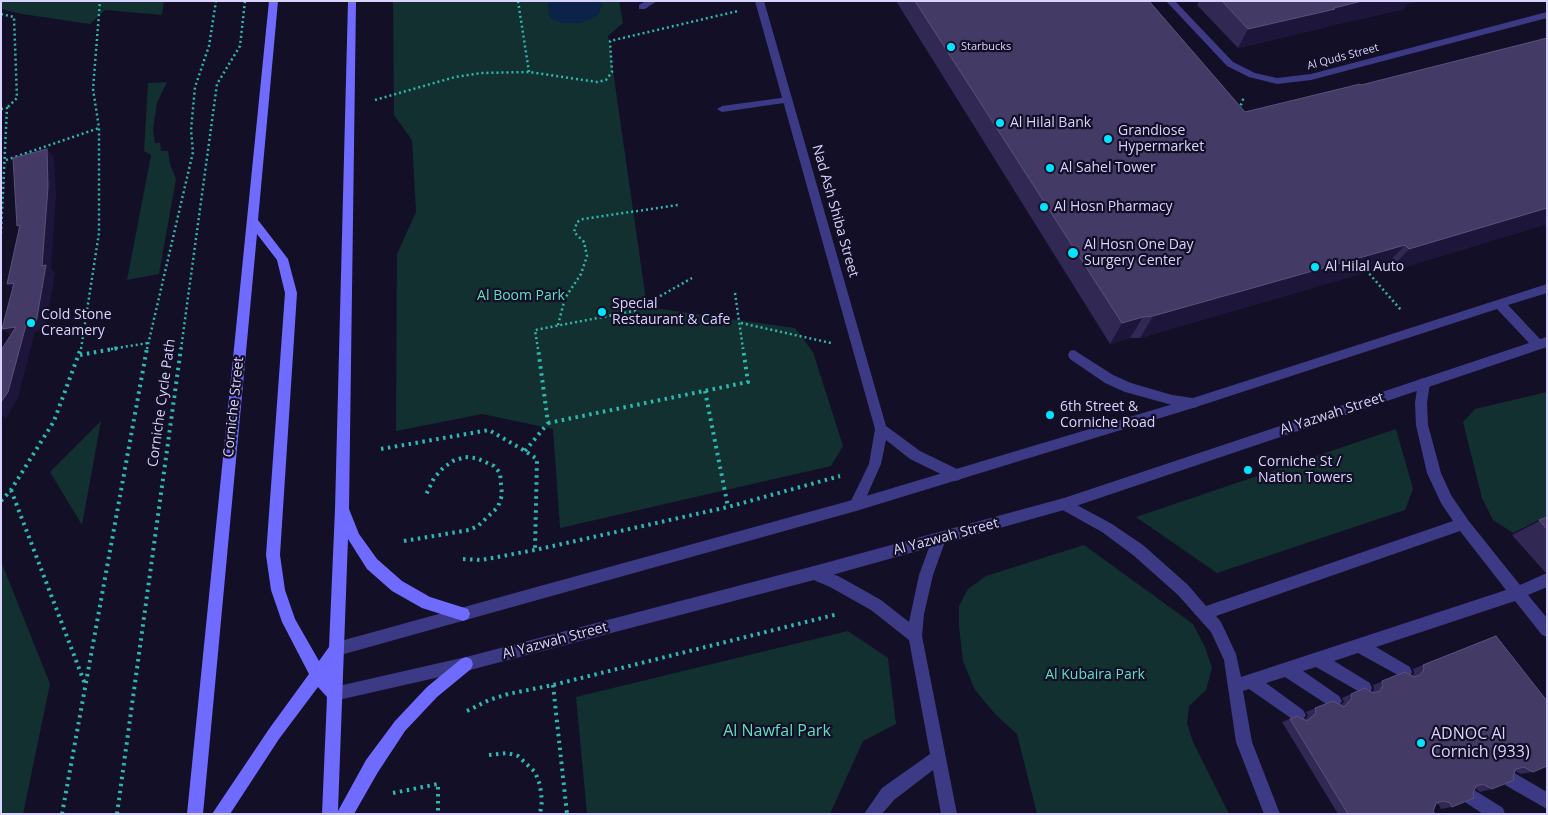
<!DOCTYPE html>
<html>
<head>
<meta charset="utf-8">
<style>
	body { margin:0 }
	#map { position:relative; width:1548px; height:815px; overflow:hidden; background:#130f26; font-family:"Open Sans",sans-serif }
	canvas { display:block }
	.frame { position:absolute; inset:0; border:2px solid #d9d4ff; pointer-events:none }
</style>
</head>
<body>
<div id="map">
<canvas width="1548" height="815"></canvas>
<div class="frame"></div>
</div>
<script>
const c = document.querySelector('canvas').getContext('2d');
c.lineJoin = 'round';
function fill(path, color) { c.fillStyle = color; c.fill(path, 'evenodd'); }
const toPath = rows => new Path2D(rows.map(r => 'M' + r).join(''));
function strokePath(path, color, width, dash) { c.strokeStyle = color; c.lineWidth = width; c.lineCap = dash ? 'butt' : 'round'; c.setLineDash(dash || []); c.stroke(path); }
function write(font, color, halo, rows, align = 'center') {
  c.font = font + ' "Open Sans",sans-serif'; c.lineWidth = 4.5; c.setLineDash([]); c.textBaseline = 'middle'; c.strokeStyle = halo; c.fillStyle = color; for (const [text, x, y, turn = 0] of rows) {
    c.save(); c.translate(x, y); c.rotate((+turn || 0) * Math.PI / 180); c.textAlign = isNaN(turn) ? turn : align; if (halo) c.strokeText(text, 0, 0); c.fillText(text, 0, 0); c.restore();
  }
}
fill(toPath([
	[1,1,164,1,162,15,105,10,90,24,22,14,1,9],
	[393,1,619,1,623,23,608,36,647,307,795,328,813,352,843,446,831,466,560,528,553,429,482,414,396,431,397,254,416,212,412,140,394,115],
	[167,82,157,103,153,130,155,143,160,143,161,151,168,151,170,164,176,179,159,274,127,280,151,155,144,151,148,83],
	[1547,392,1547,516,1513,533,1493,520,1482,498,1463,422,1475,409],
	[101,421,82,525,50,472],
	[1396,429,1413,489,1405,510,1217,573,1136,517],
	[1084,545,1193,624,1205,647,1212,668,1206,690,1189,706,1187,723,1193,742,1229,814,1037,814,1017,734,995,714,975,690,963,661,959,627,959,606,968,589,986,576],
	[1,561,50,684,23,814,1,814],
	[848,631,888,658,896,724,863,741,830,814,587,814,576,697]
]), '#12302f');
fill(toPath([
	[548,1,603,1,599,14,592,19,579,23,564,23,553,20,549,15]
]), '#0c2248');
strokePath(toPath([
	[518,1,529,72],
	[1,14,14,17,17,98,7,108],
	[375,100,455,77,481,73,529,72,597,82,606,80,612,72,610,41,738,11],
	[1,109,7,108,1,233],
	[1239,110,1244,97],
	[6,160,99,128],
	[1366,270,1401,310],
	[735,293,743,349],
	[741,323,831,343],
	[558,325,565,298,581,274,587,256,584,242,574,232,577,222,583,219,678,205],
	[81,349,99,233,99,128,93,89,100,1],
	[111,349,148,343],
	[147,349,193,152,191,130,195,87,209,46,216,1],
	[181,349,217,84,240,46,245,1],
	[538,349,535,330,634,311,692,278]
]), '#2fb8b0', 2.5, [2, 3]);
strokePath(toPath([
	[80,355,118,348],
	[705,391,728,507],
	[548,423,748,382,743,348],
	[381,449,489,430,525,451,537,459,535,550],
	[525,451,548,423,538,348],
	[11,490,85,684],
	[1,501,11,490,54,421,81,348],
	[404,541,469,530,478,526,498,507,502,495,500,473,494,466,476,458,465,457,453,461,443,468,434,478,425,497],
	[463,559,481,560,535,550,728,507,840,476],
	[553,685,567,814],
	[467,711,489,700,508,694,553,685,838,614],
	[489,755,507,753,518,756,535,772,540,785,542,801,540,814],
	[393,793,438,784,438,814],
	[62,814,147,348],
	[117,814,181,348]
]), '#2fb8b0', 4, [2.5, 4.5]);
fill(toPath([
	[646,1,657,1,645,9,639,9,639,5,646,1],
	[788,97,791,98,791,102,722,112,717,109,722,106,788,97],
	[1074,350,1113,375,1131,383,1172,395,1193,398,1197,399,1199,403,1197,407,1193,408,1172,405,1125,392,1105,383,1070,359,1068,355,1070,351,1074,350],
	[1424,378,1428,379,1430,383,1427,403,1428,425,1441,473,1451,495,1468,520,1520,585,1547,573,1547,587,1528,595,1547,618,1547,637,1542,635,1515,601,1376,647,1410,667,1412,672,1410,677,1405,679,1358,653,1334,661,1370,683,1372,688,1370,693,1365,695,1316,667,1303,671,1339,696,1342,701,1339,706,1334,709,1285,677,1266,683,1303,710,1306,715,1303,720,1298,723,1249,689,1243,691,1252,742,1280,814,1264,814,1236,742,1224,660,1211,632,1178,595,1133,555,1102,532,1059,508,1057,504,1059,500,1064,498,1112,524,1143,545,1188,585,1206,606,1453,521,1441,503,1427,473,1416,425,1415,403,1418,383,1420,379,1424,378],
	[1460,531,1506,590,1241,677,1236,654,1221,622,1216,616,1460,531],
	[939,533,944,534,946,539,933,575,924,614,922,636,957,814,941,814,933,770,894,800,882,814,864,814,882,788,930,754,909,640,871,610,830,587,809,578,807,573,809,568,814,566,840,577,881,600,909,622,919,575,934,534,939,533],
	[1511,771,1547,792,1547,809,1505,785,1503,779,1505,773,1511,771],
	[1471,788,1503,808,1505,814,1483,814,1465,802,1463,796,1465,790,1471,788]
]), '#3d3a85');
fill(toPath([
	[755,1,764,1,886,426,920,451,961,471,963,475,961,479,956,481,951,479,910,459,886,440,881,464,861,509,856,511,851,509,849,505,869,464,875,429,755,1],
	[1166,1,1175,1,1233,62,1255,73,1277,78,1311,74,1547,12,1547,18,1311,80,1277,84,1249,77,1227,66,1166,1]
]), '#3d3a85');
fill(toPath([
	[1547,284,1547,293,1508,305,1540,339,1547,337,1547,347,1064,510,814,580,466,671,334,701,329,699,327,694,329,689,334,687,466,657,814,566,1064,498,1529,343,1497,309,1193,408,856,511,337,656,332,654,330,649,332,644,337,642,856,499,1193,398,1547,284]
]), '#3d3a85');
fill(toPath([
	[269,1,278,1,258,220,288,259,297,293,280,555,285,590,295,619,319,661,329,647,335,509,348,1,356,1,349,509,359,534,377,559,402,581,430,597,468,609,470,614,468,619,463,621,422,608,392,591,367,569,348,539,338,811,366,760,395,721,427,687,461,659,466,657,471,659,473,664,471,669,437,697,405,731,378,772,354,814,322,814,327,697,318,687,279,739,230,814,212,814,269,729,309,674,282,622,271,590,266,555,285,293,277,260,257,234,203,814,187,814,269,1]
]), '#6f6bff');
fill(toPath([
	[896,1,1149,1,1245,112,1361,85,1547,38,1547,224,1388,272,1384,267,1140,338,1130,338,1110,344],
	[1199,1,1420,1,1407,4,1404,9,1325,27,1323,28,1238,48,1197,5],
	[1547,517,1547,572,1545,572,1512,535],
	[1496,636,1533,772,1521,774,1515,771,1492,789,1480,792,1475,788,1452,807,1441,809,1439,805,1436,804,1433,812,1436,814,1338,814,1282,722,1297,716,1304,720,1308,716,1306,712,1333,701,1340,705,1344,702,1342,698,1365,688,1372,692,1374,689,1373,685,1405,672,1412,676,1414,673,1413,669]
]), '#312854');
fill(toPath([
	[1362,1,1420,1,1407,4,1404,9,1325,27,1323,28,1238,48,1248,29],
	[47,149,54,157,56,195,51,269,55,273,45,331,35,332,18,398,6,418,1,415,1,402,12,337,2,329,42,266],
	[1547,208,1547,224,1388,272,1409,249],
	[1405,245,1384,267,1140,338,1153,316],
	[14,283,16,292,7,284],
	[1143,317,1130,338,1110,344,1122,323]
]), '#1d163a');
const building = toPath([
	[915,1,1149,1,1245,112,1360,84,1361,85,1547,38,1547,208,1409,249,1405,245,1153,316,1143,317,1122,323,915,1],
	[1222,1,1362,1,1334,8,1335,9,1248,29,1222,1],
	[47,149,48,187,42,266,46,265,36,323,26,325,8,392,1,402,1,350,16,327,2,329,14,283,7,284,20,225,17,226,13,158,47,149],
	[1547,517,1547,529,1539,520,1547,517],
	[1496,636,1547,701,1547,766,1533,772,1524,767,1516,769,1513,776,1514,780,1492,789,1483,784,1476,786,1473,793,1474,798,1452,807,1450,803,1443,801,1436,803,1433,812,1436,814,1348,814,1290,719,1297,716,1307,721,1316,713,1315,708,1333,701,1344,707,1352,698,1351,694,1365,688,1373,693,1380,691,1383,685,1382,681,1405,672,1414,677,1420,675,1424,669,1423,665,1496,636]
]);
fill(building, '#433a66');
strokePath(building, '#5a527e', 1);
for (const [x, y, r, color] of [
	[951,47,5,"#00e5ff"],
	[1000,123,5,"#00e5ff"],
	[1108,139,5,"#00e5ff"],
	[1050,168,5,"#00e5ff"],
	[1044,207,5,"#00e5ff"],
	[1073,253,6,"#00e5ff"],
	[1315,267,5,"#00e5ff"],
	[602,312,5,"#00e5ff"],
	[31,323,5,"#00e5ff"],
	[1050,415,5,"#00e5ff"],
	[1248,470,5,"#00e5ff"],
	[1421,743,5,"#00e5ff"]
]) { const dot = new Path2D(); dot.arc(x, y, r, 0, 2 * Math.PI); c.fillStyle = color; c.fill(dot); strokePath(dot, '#130f26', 2); }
write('11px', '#d9d4ff', '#130f26', [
	["Starbucks",961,47]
], 'left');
write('11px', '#d9d4ff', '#130f26', [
	["Al Quds Street",1343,57,-15]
]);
write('14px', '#d9d4ff', '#130f26', [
	["Al Hilal Bank",1010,123],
	["Grandiose",1118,131],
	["Hypermarket",1118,147],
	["Al Sahel Tower",1060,168],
	["Al Hosn Pharmacy",1054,207],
	["Al Hosn One Day",1084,245],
	["Surgery Center",1084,261],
	["Al Hilal Auto",1325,267],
	["Special",612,304],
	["Restaurant & Cafe",612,320],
	["Cold Stone",41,315],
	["Creamery",41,331],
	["6th Street &",1060,407],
	["Corniche Road",1060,423],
	["Corniche St /",1258,462],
	["Nation Towers",1258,478]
], 'left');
write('14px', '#d9d4ff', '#130f26', [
	["Nad Ash Shiba Street",835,211,74],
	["Corniche Cycle Path",162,403,-82],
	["Corniche Street",234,407,-84],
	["Al Yazwah Street",1332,414,-18],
	["Al Yazwah Street",946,537,-15],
	["Al Yazwah Street",555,641,-15]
]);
write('14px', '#5fe0c0', '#130f26', [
	["Al Boom Park",521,296],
	["Al Kubaira Park",1095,675]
]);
write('16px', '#5fe0c0', '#130f26', [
	["Al Nawfal Park",777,731]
]);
write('16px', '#d9d4ff', '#130f26', [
	["ADNOC Al",1431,734],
	["Cornich (933)",1431,752]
], 'left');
</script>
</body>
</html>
